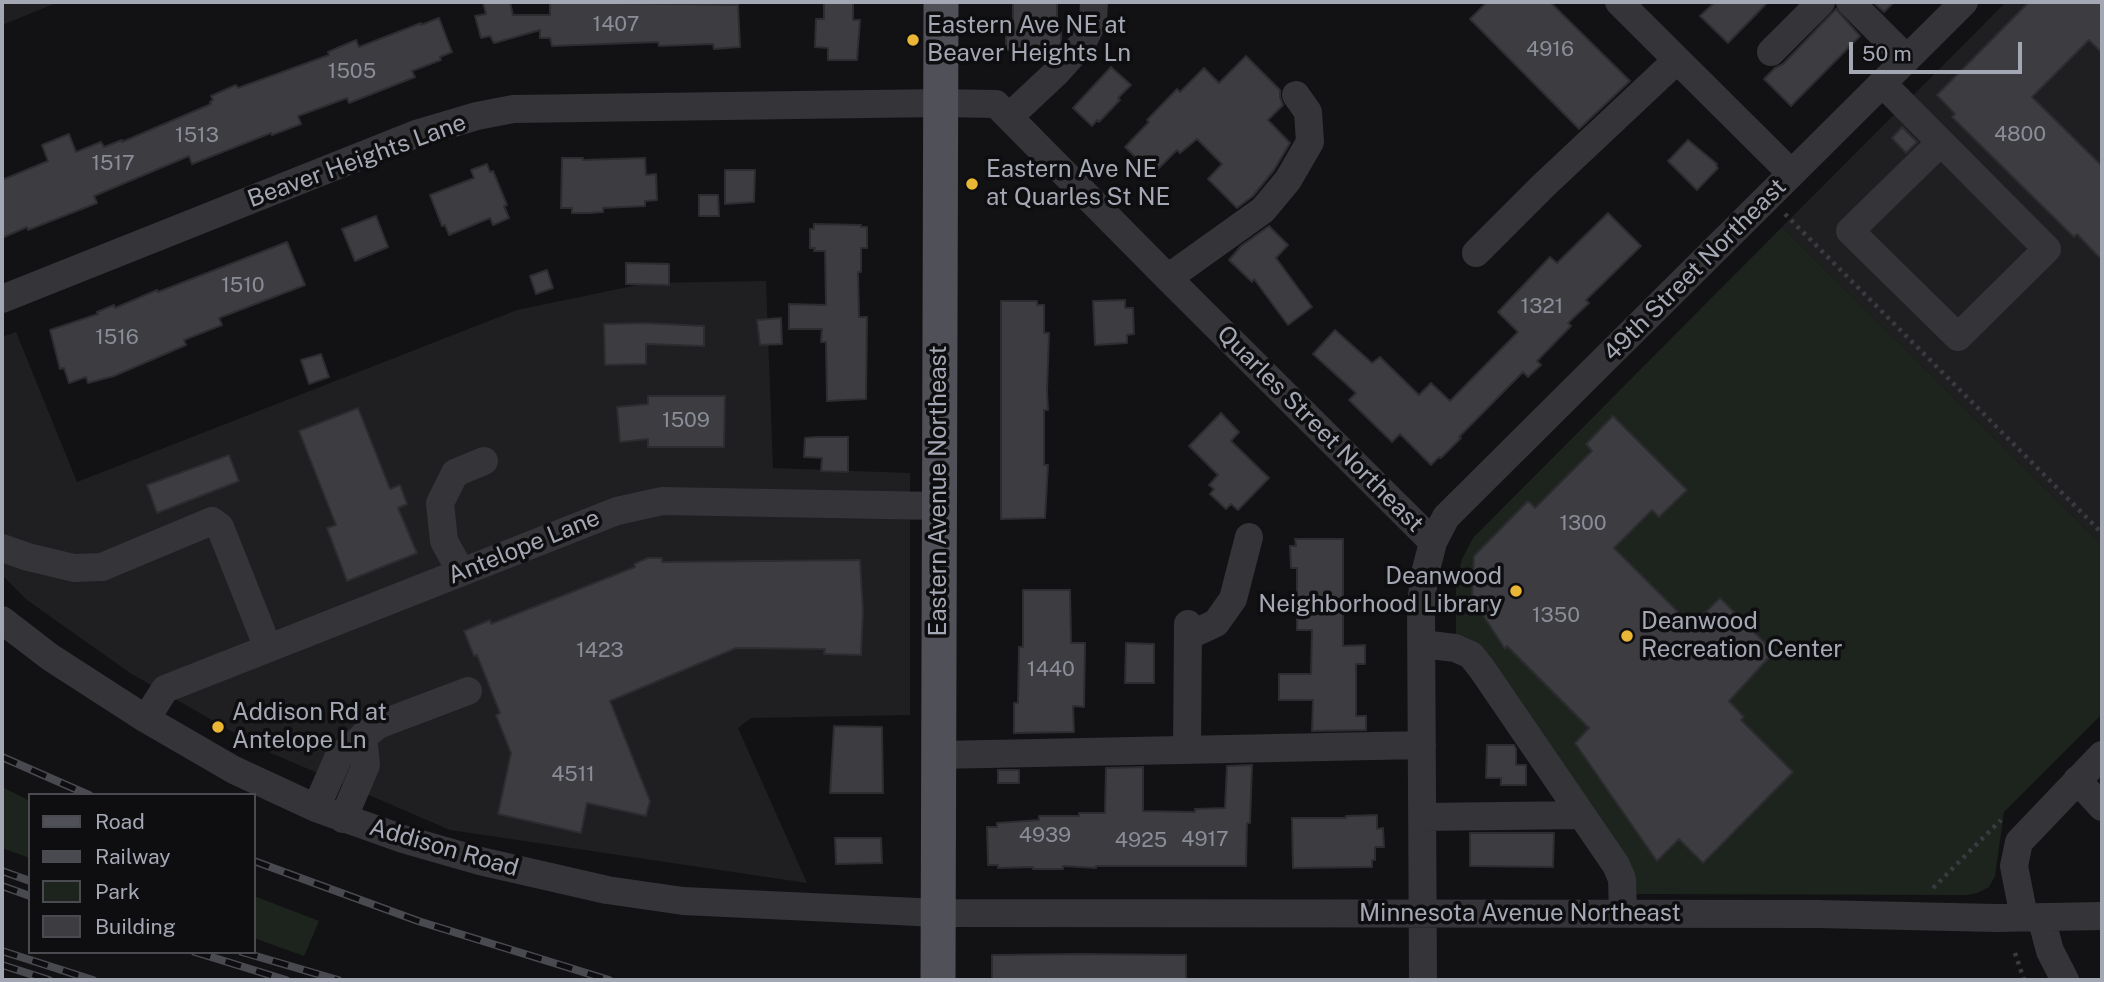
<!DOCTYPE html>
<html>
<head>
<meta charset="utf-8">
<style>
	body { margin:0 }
	#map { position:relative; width:2104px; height:982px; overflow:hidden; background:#121214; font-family:"Public Sans",sans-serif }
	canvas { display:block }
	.frame { position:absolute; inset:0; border:4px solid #a4a8b4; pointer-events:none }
	.legend { position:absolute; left:28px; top:793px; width:228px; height:161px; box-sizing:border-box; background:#0e0d0f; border:2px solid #4a4b51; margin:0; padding:9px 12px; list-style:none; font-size:21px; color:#a4a8b4 }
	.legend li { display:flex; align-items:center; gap:14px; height:35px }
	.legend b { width:35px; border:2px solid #4a4b51 }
	.scale { position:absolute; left:1849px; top:42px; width:173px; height:32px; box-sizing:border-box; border:4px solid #a4a8b4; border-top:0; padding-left:9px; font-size:21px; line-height:24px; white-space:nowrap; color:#a4a8b4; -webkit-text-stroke:5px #0e0d0f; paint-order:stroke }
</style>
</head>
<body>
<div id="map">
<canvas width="2104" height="982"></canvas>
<div class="frame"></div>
<ul class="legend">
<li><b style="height:9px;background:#505158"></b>Road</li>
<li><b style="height:9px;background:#494a50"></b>Railway</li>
<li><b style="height:19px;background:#1d241e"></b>Park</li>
<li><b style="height:19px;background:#3d3d41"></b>Building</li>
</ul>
<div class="scale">50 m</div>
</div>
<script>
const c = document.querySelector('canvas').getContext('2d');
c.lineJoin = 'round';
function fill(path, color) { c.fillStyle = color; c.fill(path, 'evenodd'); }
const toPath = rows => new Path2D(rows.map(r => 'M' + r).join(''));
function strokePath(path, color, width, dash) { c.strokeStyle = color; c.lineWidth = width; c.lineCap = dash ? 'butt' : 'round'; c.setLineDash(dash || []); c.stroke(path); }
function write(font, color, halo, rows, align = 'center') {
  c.font = font + ' "Public Sans",sans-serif'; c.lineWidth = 7; c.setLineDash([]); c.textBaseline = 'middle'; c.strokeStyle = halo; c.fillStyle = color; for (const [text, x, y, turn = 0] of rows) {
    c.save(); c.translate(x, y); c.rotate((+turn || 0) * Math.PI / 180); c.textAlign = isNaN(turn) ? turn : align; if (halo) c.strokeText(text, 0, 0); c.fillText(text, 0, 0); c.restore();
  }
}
fill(toPath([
	[2,2,59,2,2,25],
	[2006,2,2102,2,2102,545,1782,227],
	[766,281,773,468,910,473,910,715,751,718,738,728,807,883,450,830,264,750,130,673,27,600,2,575,2,337,16,332,77,482,517,310,647,283]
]), '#1f1e21');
fill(toPath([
	[1782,227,2102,545,2102,714,2004,812,1995,876,1989,887,1977,893,1967,895,1631,894,1456,637,1456,581,1462,559,1473,538],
	[2,787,30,801,30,858,2,848],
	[254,896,319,921,304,956,254,938]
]), '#1d241e');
const building = toPath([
	[483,2,510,2,513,15,550,15,550,2,738,5,740,47,714,49,713,44,659,46,658,42,552,46,550,38,540,38,540,30,494,43,490,36,481,38,475,16,486,14,483,2],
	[824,2,853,2,853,20,860,20,857,60,828,60,828,48,815,47,816,19,824,19,824,2],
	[1013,2,1057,2,1057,32,1061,32,1061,43,1055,50,1006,50,1006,30,1013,29,1013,2],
	[1487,2,1550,2,1630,81,1579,129,1470,19,1487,2],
	[1715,2,1768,2,1728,43,1700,16,1715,2],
	[1873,2,1894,2,1884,12,1873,2],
	[2029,2,2102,2,2102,53,2089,40,2032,97,2102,166,2102,260,2077,234,2074,237,1952,117,1955,114,1937,95,2029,2],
	[1836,9,1860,36,1791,106,1764,79,1775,68,1783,64,1836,9],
	[439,18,452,52,440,57,441,60,412,71,415,77,349,103,347,98,298,116,301,124,272,135,271,133,192,164,189,156,94,196,97,203,28,230,27,227,2,238,2,180,48,161,42,145,69,134,76,152,101,142,104,147,122,140,122,142,211,104,210,102,213,100,211,96,236,85,238,88,329,55,328,52,356,40,359,47,421,23,421,25,439,18],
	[1246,56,1280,90,1280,97,1283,105,1268,120,1290,143,1274,170,1253,196,1237,208,1208,179,1222,164,1197,139,1180,153,1177,150,1153,174,1125,147,1149,122,1147,120,1177,89,1180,92,1204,68,1219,83,1246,56],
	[1111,67,1131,85,1118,98,1120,100,1099,122,1097,120,1092,126,1073,108,1111,67],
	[1902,127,1917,142,1906,153,1892,138,1902,127],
	[1688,140,1717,164,1716,165,1718,168,1697,190,1668,161,1688,140],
	[562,158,583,158,583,160,645,158,646,175,656,174,657,200,645,201,645,206,603,208,603,212,590,213,572,213,572,208,561,208,562,158],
	[487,164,490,172,493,171,507,205,504,206,509,218,493,225,490,218,449,235,445,225,442,226,430,195,474,178,471,170,487,164],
	[725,170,755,170,754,202,725,204,725,170],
	[699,195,718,195,719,216,699,216,699,195],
	[1608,213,1641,246,1586,300,1589,303,1568,323,1571,326,1537,361,1541,365,1528,377,1523,372,1459,437,1461,438,1441,458,1439,457,1431,465,1400,434,1392,442,1349,400,1356,393,1313,354,1335,330,1372,363,1380,357,1419,395,1431,383,1450,401,1518,332,1498,312,1550,257,1557,263,1608,213],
	[376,216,388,247,355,261,342,229,376,216],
	[814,224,861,225,861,227,867,227,867,248,861,248,861,272,858,272,859,317,867,317,866,399,827,401,826,342,821,342,822,329,789,329,789,304,826,305,825,251,814,251,815,248,810,248,810,229,814,229,814,224],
	[1269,226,1288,245,1276,258,1312,307,1288,325,1254,279,1252,282,1229,260,1241,246,1269,226],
	[287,242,305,285,219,318,222,325,184,340,186,345,114,376,88,383,86,377,69,383,64,368,60,369,50,330,98,314,97,312,114,305,115,308,157,290,158,292,287,242],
	[626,263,669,264,669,285,626,284,626,263],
	[547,270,553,288,536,294,530,276,547,270],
	[1125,300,1125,308,1133,308,1134,334,1127,335,1127,343,1095,345,1093,301,1125,300],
	[1001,301,1037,301,1037,305,1044,305,1044,333,1049,333,1047,391,1048,410,1044,410,1044,465,1048,465,1045,518,1001,519,1001,301],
	[781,318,782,344,760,345,757,320,781,318],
	[645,323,704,326,704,346,646,344,646,364,605,365,604,324,645,323],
	[321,354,329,377,309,384,301,360,321,354],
	[648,396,725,396,724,447,648,447,648,439,620,442,617,407,648,404,648,396],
	[358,408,390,489,400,485,407,504,398,508,417,553,347,581,327,528,336,525,299,431,358,408],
	[1221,413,1239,432,1231,441,1269,478,1238,510,1231,504,1226,509,1210,494,1214,489,1209,485,1218,475,1189,446,1221,413],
	[1613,416,1687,490,1659,517,1652,510,1614,548,1692,626,1720,598,1774,652,1729,701,1744,717,1741,720,1793,772,1703,863,1679,839,1657,861,1575,743,1589,728,1507,646,1505,649,1472,598,1474,556,1528,501,1535,508,1592,451,1586,444,1613,416],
	[816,437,848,437,848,472,821,471,822,458,804,457,805,438,816,437],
	[229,455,239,481,157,513,147,485,229,455],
	[1295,539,1343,539,1343,646,1365,645,1365,664,1356,664,1356,716,1366,716,1366,730,1312,731,1313,700,1279,700,1279,674,1311,674,1312,630,1297,630,1297,568,1291,568,1290,546,1296,546,1295,539],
	[648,558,662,558,662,562,860,560,863,611,861,655,824,654,825,649,736,648,610,701,650,801,646,816,587,803,581,833,498,814,511,753,496,715,500,713,477,655,474,656,464,631,490,620,491,624,635,567,634,564,648,558],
	[1023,590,1070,590,1071,643,1085,643,1084,707,1073,706,1074,732,1014,733,1014,703,1018,703,1019,647,1023,647,1023,590],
	[1126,643,1154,644,1154,683,1125,683,1126,643],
	[834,726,882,727,883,793,830,793,834,726],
	[1487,745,1514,745,1516,749,1516,765,1526,765,1526,785,1501,785,1501,778,1486,778,1487,745],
	[1252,765,1250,823,1247,823,1246,866,1096,866,1096,868,1063,866,1063,869,1033,869,1033,867,998,868,998,865,988,865,987,827,997,827,997,823,1039,820,1039,816,1079,816,1079,813,1105,813,1106,768,1143,767,1143,811,1195,812,1195,809,1225,808,1227,766,1252,765],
	[998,770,1019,770,1019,783,998,783,998,770],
	[1377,815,1377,829,1383,828,1384,847,1375,847,1375,860,1372,860,1372,867,1293,868,1292,818,1346,818,1346,816,1377,815],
	[1470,833,1554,833,1553,867,1470,866,1470,833],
	[835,838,881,838,882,863,836,864,835,838],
	[1079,954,1186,955,1186,980,992,980,992,955,1079,954]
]);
fill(building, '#3d3d41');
strokePath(building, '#2d2c30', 2);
strokePath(toPath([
	[1785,214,2102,533],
	[1933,888,2001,820],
	[2015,953,2024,980]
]), '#3a3b40', 4.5, [3.5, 5]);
strokePath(toPath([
	[1619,2,1791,173],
	[1850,2,1907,59],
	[1771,52,1821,2],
	[1882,83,2047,249,1958,337,1850,231,1940,143],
	[1009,117,1057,72,1082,44,1093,21,1094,2],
	[1476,253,1544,185,1677,60],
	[1168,278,1263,210,1288,180,1310,142,1308,112,1296,95],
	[2,299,416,134,477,116,513,109,940,103,996,104,1168,278,1433,542],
	[2,548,28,557,74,568,102,567,212,521,220,527,268,648],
	[461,572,444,541,440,503,455,473,484,461],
	[2,620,50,657,146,719,234,770,316,808,403,839,480,861,607,890,683,901,939,913,1818,914,1996,918,2102,916],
	[1188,636,1216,623,1233,599,1249,537],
	[1422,644,1455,648,1471,655,1482,669,1616,865,1622,879,1623,914],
	[146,719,165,689,617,511,662,501,939,506],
	[1187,750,1188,624],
	[939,755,1422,745],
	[2077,780,2102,807],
	[316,808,339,756,378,725,468,691],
	[1423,817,1581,815],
	[343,819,366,765,363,736],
	[2024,917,2014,866,2019,842,2102,755],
	[2041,917,2050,951,2065,980],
	[1423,980,1421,606,1424,577,1430,554,1433,542,1446,517,1964,2]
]), '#343439', 28);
strokePath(toPath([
	[938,980,941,2]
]), '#505158', 35);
const rail = toPath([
	[2,757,89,795],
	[254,861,418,921,609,980],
	[2,871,30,881],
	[2,886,30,896],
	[2,951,93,980],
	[195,952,286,980],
	[242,952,338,980],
	[2,965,49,980]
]);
strokePath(rail, '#494a50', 8);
strokePath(rail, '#0e0d0f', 5, [16]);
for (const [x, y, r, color] of [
	[913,40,7,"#eab635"],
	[972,184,7,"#eab635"],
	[1516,591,7,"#eab635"],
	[1627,636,7,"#eab635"],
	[218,727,7,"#eab635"]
]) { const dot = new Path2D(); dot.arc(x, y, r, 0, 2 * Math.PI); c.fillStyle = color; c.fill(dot); strokePath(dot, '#0e0d0f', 2.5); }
write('21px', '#8a8d97', null, [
	["1407",616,25],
	["4916",1550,50],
	["1505",352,72],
	["4800",2020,135],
	["1513",197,136],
	["1517",113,164],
	["1510",243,286],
	["1321",1542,307],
	["1516",117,338],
	["1509",686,421],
	["1300",1583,524],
	["1350",1556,616],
	["1423",600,651],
	["1440",1051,670],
	["4511",573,775],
	["4939",1045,836],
	["4917",1205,840],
	["4925",1141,841]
]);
write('24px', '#a4a8b4', '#0e0d0f', [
	["Eastern Ave NE at",927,26],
	["Beaver Heights Ln",927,54],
	["Eastern Ave NE",986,170],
	["at Quarles St NE",986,198],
	["Deanwood",1502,577,"right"],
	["Neighborhood Library",1502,605,"right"],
	["Deanwood",1641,622],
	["Recreation Center",1641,650],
	["Addison Rd at",232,713],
	["Antelope Ln",232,741]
], 'left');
write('24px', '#a4a8b4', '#0e0d0f', [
	["Beaver Heights Lane",357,161,-20],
	["49th Street Northeast",1695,270,-45],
	["Quarles Street Northeast",1320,429,45],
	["Eastern Avenue Northeast",939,491,-90],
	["Antelope Lane",524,547,-22],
	["Addison Road",444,848,16],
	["Minnesota Avenue Northeast",1520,914]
]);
</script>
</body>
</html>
